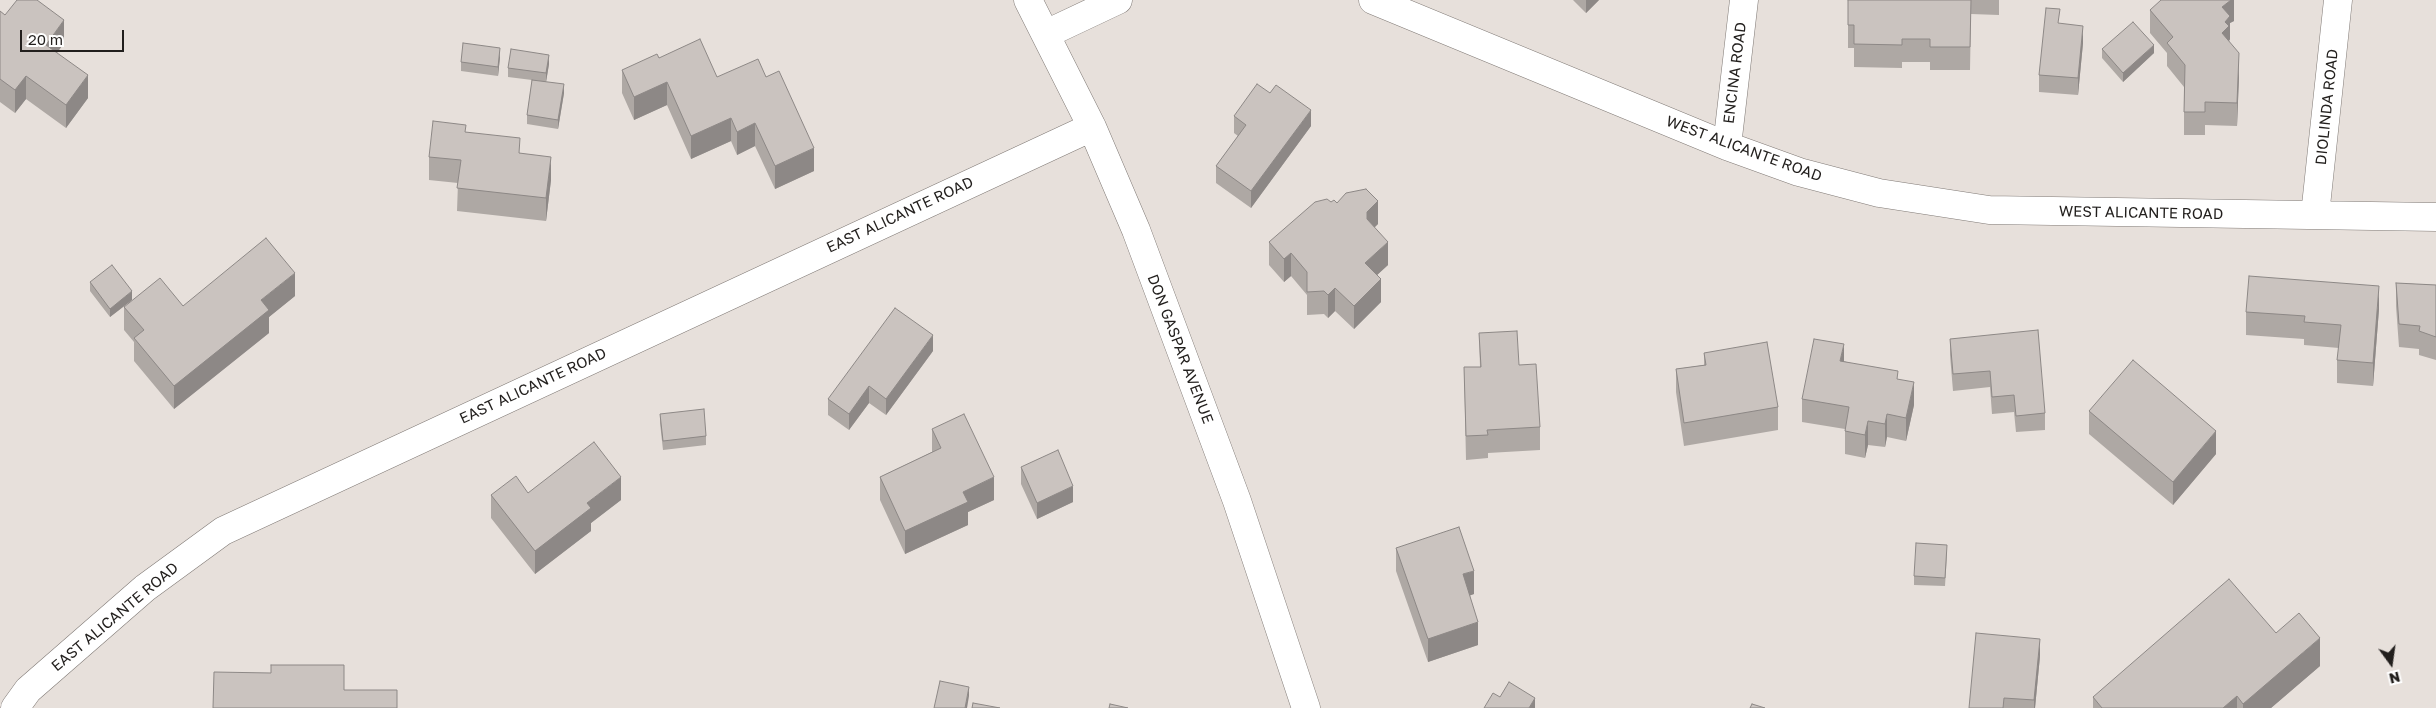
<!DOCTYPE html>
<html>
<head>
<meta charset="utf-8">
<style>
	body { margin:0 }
	#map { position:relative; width:2436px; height:708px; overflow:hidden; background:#e7e0db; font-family:"Golos Text",sans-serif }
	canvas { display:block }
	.north { position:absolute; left:2366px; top:638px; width:50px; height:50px; -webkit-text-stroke:4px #fff; paint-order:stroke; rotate:166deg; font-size:14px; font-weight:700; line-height:20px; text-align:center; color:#221f1d }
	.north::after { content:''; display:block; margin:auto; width:18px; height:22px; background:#221f1d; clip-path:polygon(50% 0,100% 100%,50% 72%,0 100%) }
	.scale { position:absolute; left:20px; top:30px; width:104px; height:22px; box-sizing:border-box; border:2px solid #221f1d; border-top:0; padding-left:6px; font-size:15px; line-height:18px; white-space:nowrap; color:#221f1d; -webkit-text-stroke:4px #fff; paint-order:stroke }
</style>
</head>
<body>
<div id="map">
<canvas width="2436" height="708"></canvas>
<div class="north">N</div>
<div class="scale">20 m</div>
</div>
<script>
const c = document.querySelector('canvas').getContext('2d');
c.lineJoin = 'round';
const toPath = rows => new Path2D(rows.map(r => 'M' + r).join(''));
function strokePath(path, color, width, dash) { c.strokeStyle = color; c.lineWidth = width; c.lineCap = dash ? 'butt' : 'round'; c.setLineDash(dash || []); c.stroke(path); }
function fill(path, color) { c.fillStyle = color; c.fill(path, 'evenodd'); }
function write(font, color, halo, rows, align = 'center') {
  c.font = font + ' "Golos Text",sans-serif'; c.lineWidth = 5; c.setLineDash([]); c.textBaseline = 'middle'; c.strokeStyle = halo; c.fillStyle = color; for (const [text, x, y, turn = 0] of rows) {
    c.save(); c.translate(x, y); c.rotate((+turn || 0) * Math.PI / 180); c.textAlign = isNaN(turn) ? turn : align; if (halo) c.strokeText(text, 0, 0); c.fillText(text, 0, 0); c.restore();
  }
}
const minor = toPath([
	[1028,0,1092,127,1136,230,1237,501,1306,708],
	[1373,0,1727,146,1799,172,1879,193,1989,210,2436,217],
	[1046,34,1118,0],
	[1727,146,1744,0],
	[2315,215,2338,0],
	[15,708,28,690,145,588,223,531,1092,127]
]);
strokePath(minor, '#807a76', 29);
strokePath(minor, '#fff', 28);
fill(toPath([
	[1573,0,1599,0,1586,13],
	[1848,0,1999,0,1999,15,1971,14,1970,70,1930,70,1930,62,1902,62,1902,68,1854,67,1854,48,1848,48],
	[2234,0,2234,21,2230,23,2230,39,2229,41,2239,76,2237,126,2205,125,2205,135,2184,135,2184,87,2167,66,2167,53,2150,33,2150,10],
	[0,11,5,15,64,43,57,53,88,98,66,128,26,99,15,113,0,102],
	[2060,24,2083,43,2078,95,2039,92,2039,75],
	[2102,49,2154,53,2123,82,2102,58],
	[500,57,498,76,461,71,461,62],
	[659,58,717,77,766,77,814,171,775,189,755,146,737,155,731,141,691,159,667,105,634,120,622,93,622,70],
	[549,64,546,82,564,93,558,129,527,124,527,115,532,80,508,77,508,68],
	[1234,116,1311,126,1251,208,1216,183,1216,166,1238,136,1234,133],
	[466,132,520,153,551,180,546,221,457,211,458,183,429,180,429,157],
	[1331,202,1337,203,1378,224,1374,227,1388,265,1377,275,1381,302,1354,329,1335,311,1328,318,1324,314,1307,315,1307,295,1291,276,1284,282,1269,265,1269,242],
	[90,282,132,300,110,317,90,291],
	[2396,283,2436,285,2436,360,2419,355,2419,349,2399,347,2396,306],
	[295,296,269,317,269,333,174,409,134,361,134,342,124,330,124,307,183,306],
	[2379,309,2373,386,2337,383,2337,360,2339,348,2304,345,2304,339,2246,335,2246,312],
	[1479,333,1519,365,1540,427,1540,450,1488,453,1488,458,1466,460,1464,367,1480,367],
	[1950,339,2045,413,2045,430,2016,432,2014,412,1992,414,1990,387,1953,391,1950,355],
	[933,351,886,415,869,403,849,430,828,415,828,399],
	[1704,353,1778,407,1778,430,1684,446,1676,392,1676,369,1704,365],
	[1844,361,1898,380,1914,405,1906,441,1887,437,1885,447,1868,445,1865,458,1845,454,1845,429,1802,422,1802,399],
	[2089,411,2216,454,2173,505,2089,434],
	[660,414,706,436,706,445,663,450,660,423],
	[932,429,994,500,968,512,968,525,905,554,880,500,880,477,932,452],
	[1021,467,1073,502,1037,519,1021,484],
	[528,493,621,500,591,523,591,531,535,574,491,518,491,495],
	[1396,548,1474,594,1470,595,1478,645,1428,662,1396,571],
	[1947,554,1945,586,1914,585,1914,576],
	[2276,633,2320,666,2271,708,2093,708,2093,697],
	[2040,656,2035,708,1969,708]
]), '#aea8a4');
fill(toPath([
	[1586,0,1599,0,1586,13],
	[2231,0,2234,0,2234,21,2230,23,2230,39,2229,41,2229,49,2222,56,2222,7],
	[64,20,64,43,46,68,46,45],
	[2083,26,2083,43,2078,95,2078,78],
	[2154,45,2154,53,2123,82,2123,73],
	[500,48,500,57,498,76,498,67],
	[2239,53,2239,76,2237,126,2237,103],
	[549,55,549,64,546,82,546,73],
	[88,75,88,98,66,128,66,105],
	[26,76,26,99,15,113,15,90],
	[667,82,667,105,634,120,634,97],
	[564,84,564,93,558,129,558,120],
	[1311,110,1311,126,1251,208,1251,191],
	[731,118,731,141,691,159,691,136],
	[755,123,755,146,737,155,737,132],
	[814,148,814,171,775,189,775,166],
	[551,157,551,180,546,221,546,198],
	[1378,201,1378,224,1367,235,1367,212],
	[1388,242,1388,265,1365,286,1365,263],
	[1291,253,1291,276,1284,282,1284,259],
	[295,273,295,296,269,317,269,333,174,409,174,386,261,300],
	[1381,279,1381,302,1354,329,1354,306],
	[2379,286,2379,309,2373,386,2373,363],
	[1335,288,1335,311,1328,318,1328,295],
	[132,291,132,300,110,317,110,309],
	[933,335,933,351,886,415,886,399],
	[1844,344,1844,367,1840,361],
	[1914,382,1914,405,1906,441,1906,418],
	[869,386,869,403,849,430,849,414],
	[1887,414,1887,437,1885,447,1885,424],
	[1868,421,1868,445,1865,458,1865,435],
	[2216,431,2216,454,2173,505,2173,482],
	[621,477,621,500,591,523,591,531,535,574,535,551,587,503],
	[994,477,994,500,968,512,968,525,905,554,905,531,963,492],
	[1073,486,1073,502,1037,519,1037,503],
	[1474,571,1474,594,1463,598,1463,574],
	[1478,622,1478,645,1428,662,1428,639],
	[2320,638,2320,666,2271,708,2243,708,2243,704],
	[2040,639,2040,656,2035,708,2034,708,2034,700],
	[969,687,969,696,967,708,965,708],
	[2237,696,2237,708,2223,708],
	[1535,698,1535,708,1529,708]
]), '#8d8886');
const building = toPath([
	[17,0,37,0,64,20,46,45,88,75,66,105,26,76,15,90,0,79,0,11,5,15,17,0],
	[1848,0,1971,0,1970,47,1930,47,1930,39,1902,39,1902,45,1854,44,1854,25,1848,25,1848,0],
	[2161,0,2231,0,2222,7,2230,16,2225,22,2229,26,2222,33,2239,53,2237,103,2205,102,2205,112,2184,112,2185,65,2167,43,2173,37,2150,10,2161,0],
	[2046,8,2060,9,2058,23,2083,26,2078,78,2039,75,2046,8],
	[2133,22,2154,45,2123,73,2102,49,2133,22],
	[700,39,717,77,758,59,766,77,779,71,814,148,775,166,755,123,737,132,731,118,691,136,667,82,634,97,622,70,657,54,659,58,700,39],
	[463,43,500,48,498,67,461,62,463,43],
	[511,49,549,55,546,73,508,68,511,49],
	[532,80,564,84,558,120,527,115,532,80],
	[1257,84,1270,93,1276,85,1311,110,1251,191,1216,166,1246,125,1234,116,1257,84],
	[433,121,466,125,465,132,520,138,519,153,551,157,546,198,457,188,461,160,429,157,433,121],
	[1366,189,1378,201,1367,212,1367,219,1388,242,1365,263,1381,279,1354,306,1335,288,1328,295,1324,291,1307,292,1307,272,1291,253,1284,259,1269,242,1315,202,1327,199,1331,202,1334,200,1337,203,1346,193,1366,189],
	[266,238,295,273,261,300,269,310,174,386,134,338,144,330,124,307,160,278,183,306,266,238],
	[112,265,132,291,110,309,90,282,112,265],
	[2249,276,2379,286,2373,363,2337,360,2341,325,2304,322,2305,316,2246,312,2249,276],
	[2396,283,2436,285,2436,337,2419,331,2420,326,2399,324,2396,283],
	[895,308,933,335,886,399,869,386,849,414,828,399,895,308],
	[2038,330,2045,413,2016,416,2014,395,1992,397,1990,371,1953,374,1950,339,2038,330],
	[1517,331,1519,365,1536,364,1540,427,1487,430,1488,435,1466,436,1464,367,1481,367,1479,333,1517,331],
	[1814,339,1844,344,1840,361,1898,371,1897,379,1914,382,1906,418,1887,414,1885,424,1868,421,1865,435,1845,431,1849,407,1802,399,1814,339],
	[1767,342,1778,407,1684,423,1676,369,1706,365,1704,353,1767,342],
	[2133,360,2216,431,2173,482,2089,411,2133,360],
	[704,409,706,436,663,441,660,414,704,409],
	[964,414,994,477,963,492,968,502,905,531,880,477,941,448,932,429,964,414],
	[594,442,621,477,587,503,591,508,535,551,491,495,516,476,528,493,594,442],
	[1058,450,1073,486,1037,503,1021,467,1058,450],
	[1459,527,1474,571,1463,574,1478,622,1428,639,1396,548,1459,527],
	[1916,543,1947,545,1945,578,1914,576,1916,543],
	[2229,579,2276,633,2299,613,2320,638,2243,704,2237,696,2223,708,2102,708,2093,697,2229,579],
	[1976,633,2040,639,2034,700,2004,698,2003,708,1969,708,1976,633],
	[271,665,344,665,344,690,397,690,397,708,213,708,214,672,271,673,271,665],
	[940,681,969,687,965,708,934,708,940,681],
	[1509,682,1535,698,1529,708,1484,708,1493,693,1500,697,1509,682],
	[973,703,1000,708,972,708,973,703],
	[1110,704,1128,708,1109,708,1110,704],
	[1752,704,1765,708,1750,708,1752,704]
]);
fill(building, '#cac3bf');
strokePath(building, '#8d8886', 1);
write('15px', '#221f1d', '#fff', [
	["ENCINA ROAD",1735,73,-83],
	["DIOLINDA ROAD",2327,107,-84],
	["WEST ALICANTE ROAD",1744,149,20],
	["WEST ALICANTE ROAD",2141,213,1],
	["EAST ALICANTE ROAD",900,215,-25],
	["DON GASPAR AVENUE",1180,349,69],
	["EAST ALICANTE ROAD",533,386,-25],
	["EAST ALICANTE ROAD",115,617,-40]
]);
</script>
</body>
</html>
